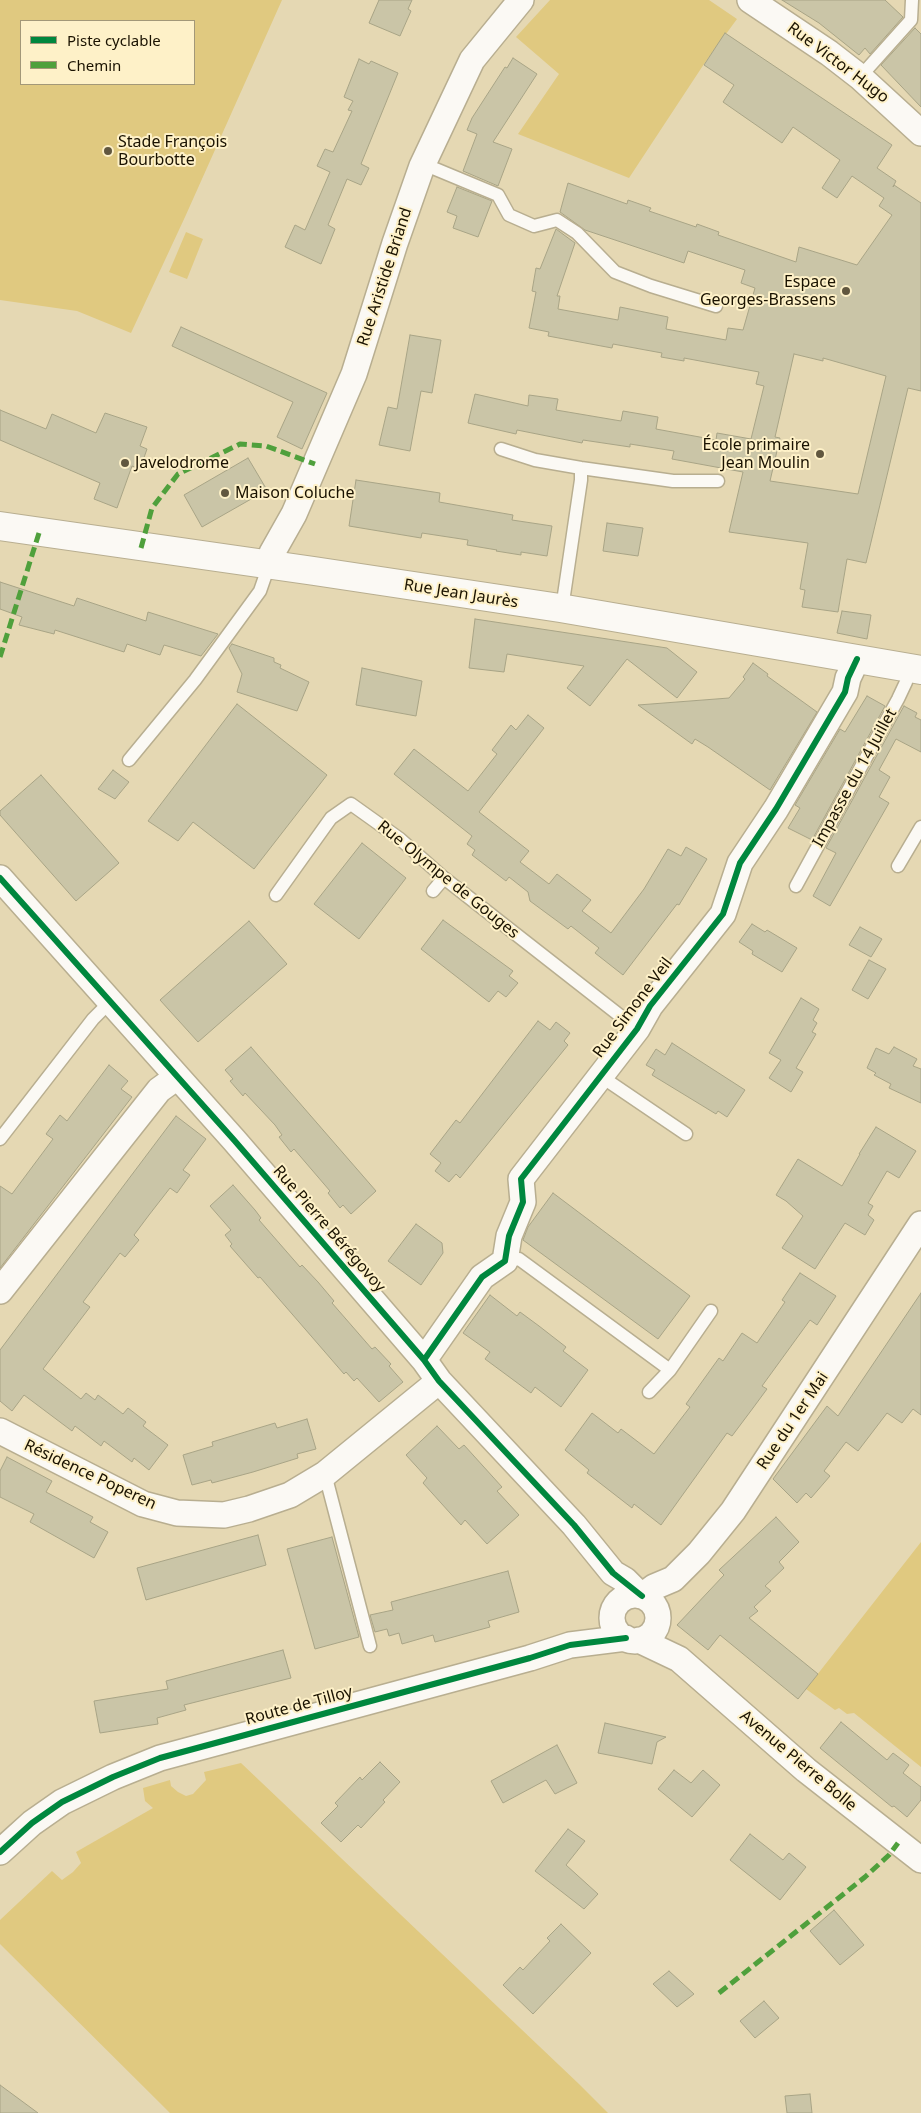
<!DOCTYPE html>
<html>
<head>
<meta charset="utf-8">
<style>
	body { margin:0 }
	#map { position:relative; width:921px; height:2113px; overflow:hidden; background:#e5d8b3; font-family:"Noto Sans",sans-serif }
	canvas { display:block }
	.legend { position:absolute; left:20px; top:20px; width:175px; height:65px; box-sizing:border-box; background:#fef1c8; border:1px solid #a39878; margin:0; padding:6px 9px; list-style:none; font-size:15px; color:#1a1200 }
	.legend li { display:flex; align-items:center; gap:10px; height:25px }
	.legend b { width:25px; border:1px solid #a39878 }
</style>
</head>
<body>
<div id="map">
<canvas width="921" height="2113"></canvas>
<ul class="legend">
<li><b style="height:6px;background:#00873e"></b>Piste cyclable</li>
<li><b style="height:6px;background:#4fa03c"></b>Chemin</li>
</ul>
</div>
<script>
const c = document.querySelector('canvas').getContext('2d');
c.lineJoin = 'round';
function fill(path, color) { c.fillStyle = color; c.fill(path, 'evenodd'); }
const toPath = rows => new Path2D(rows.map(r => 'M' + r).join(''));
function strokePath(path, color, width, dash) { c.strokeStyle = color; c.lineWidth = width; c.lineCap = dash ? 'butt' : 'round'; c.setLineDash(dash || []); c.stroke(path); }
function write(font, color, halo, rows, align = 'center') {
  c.font = font + ' "Noto Sans",sans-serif'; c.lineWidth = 4; c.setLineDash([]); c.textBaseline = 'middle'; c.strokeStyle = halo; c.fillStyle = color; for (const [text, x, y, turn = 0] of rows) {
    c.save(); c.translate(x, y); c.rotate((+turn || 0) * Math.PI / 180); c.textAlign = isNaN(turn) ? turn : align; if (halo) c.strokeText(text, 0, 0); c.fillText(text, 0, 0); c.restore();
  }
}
fill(toPath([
	[0,0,282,0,185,217,131,333,77,311,0,300],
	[21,21,194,21,194,84,21,84],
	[550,0,709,0,737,19,704,64,629,178,518,134,559,74,516,37],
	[186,232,203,239,187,279,169,272],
	[921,1542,921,1767,854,1713,847,1714,839,1708,835,1710,806,1689],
	[241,1763,579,2084,608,2113,170,2113,0,1944,0,1920,52,1871,62,1880,73,1872,81,1863,76,1852,153,1808,145,1801,143,1788,170,1780,171,1786,178,1792,186,1796,193,1794,206,1780,204,1772]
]), '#e0c980');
const building = toPath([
	[379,0,412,0,408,9,411,11,400,36,369,23,379,0],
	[782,0,885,0,903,17,870,54,865,48,859,55,819,23,782,0],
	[915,28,921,34,921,107,881,65,915,28],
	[725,33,892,145,877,168,896,181,893,187,894,185,921,203,921,391,908,388,866,563,847,559,838,612,802,607,805,590,800,589,808,543,729,532,743,472,672,459,674,451,630,444,630,447,583,440,582,443,517,430,516,434,468,423,475,394,528,406,529,395,558,399,556,410,621,421,623,411,658,417,656,429,716,440,717,433,751,439,764,386,756,384,759,372,684,358,684,361,661,357,662,353,613,344,612,348,548,336,549,332,529,328,536,292,532,291,536,268,540,269,556,229,575,243,557,296,560,296,558,309,618,320,620,307,668,317,666,329,726,340,728,328,743,330,755,288,741,283,745,270,688,251,684,263,585,230,560,212,568,183,627,204,628,200,651,208,649,211,696,227,697,224,719,232,718,235,796,262,799,247,857,265,892,215,879,206,884,198,852,176,837,198,822,188,840,160,793,127,782,143,723,102,734,85,704,65,725,33],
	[794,354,823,361,823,358,886,376,858,494,770,481,780,438,775,437,794,354],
	[513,58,537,74,493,142,512,149,498,186,463,171,477,134,467,130,472,118,505,67,507,68,513,58],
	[359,59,369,64,371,61,398,73,361,164,369,168,361,185,347,179,328,225,335,229,321,264,285,247,295,225,305,230,330,172,317,166,325,149,333,152,352,111,348,110,353,101,344,97,359,59],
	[457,187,492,201,478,237,453,228,457,216,447,212,457,187],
	[181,327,327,393,302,449,277,437,293,402,172,346,181,327],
	[410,335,441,340,432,393,421,391,410,451,379,445,388,407,397,409,410,335],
	[0,410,46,429,52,414,96,433,105,413,147,427,140,446,147,449,140,469,132,466,117,508,94,499,100,483,0,440,0,410],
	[248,458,267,490,202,527,184,495,248,458],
	[356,480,440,493,439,502,513,515,512,520,552,526,547,556,521,552,521,555,496,551,497,550,467,545,468,540,422,533,421,538,349,526,356,480],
	[607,523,643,528,638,556,603,551,607,523],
	[0,582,74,606,77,598,146,621,148,612,218,634,201,656,164,645,160,655,127,644,124,652,55,630,54,634,19,625,22,617,0,609,0,582],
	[842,611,871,615,867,639,837,633,842,611],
	[475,619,667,648,697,672,677,698,627,659,590,706,567,688,584,666,507,654,504,672,469,668,475,619],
	[232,644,274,658,274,662,281,665,280,668,309,682,297,711,237,692,242,674,229,648,232,644],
	[753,663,768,674,767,676,817,712,770,790,708,747,695,739,692,744,638,705,729,698,745,679,743,677,753,663],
	[362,668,422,681,416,716,356,705,362,668],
	[867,696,885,706,812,840,788,828,800,808,795,805,840,729,845,732,867,696],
	[237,704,327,775,254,869,193,822,178,841,148,821,237,704],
	[904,706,917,713,915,717,921,720,921,752,896,739,879,770,890,777,879,797,889,803,830,906,813,896,836,853,826,848,904,706],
	[528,715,544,728,479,812,529,851,520,862,549,884,557,874,591,900,582,911,611,933,644,889,668,849,681,856,686,847,707,859,679,905,677,904,623,975,595,953,599,948,571,926,568,929,530,901,528,892,509,877,506,881,472,855,475,850,467,844,472,836,394,774,414,749,468,791,497,754,492,750,511,725,516,730,528,715],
	[113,770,129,782,115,799,98,789,113,770],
	[41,775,119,863,76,901,0,815,0,811,41,775],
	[362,843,406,878,359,939,314,904,362,843],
	[443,920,513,971,509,976,518,983,506,997,498,991,489,1002,421,949,443,920],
	[249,921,287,964,198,1042,160,1000,249,921],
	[752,924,765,932,767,930,797,948,782,972,752,954,753,951,739,942,752,924],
	[860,927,882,939,871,957,849,945,860,927],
	[869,960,886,969,868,999,852,990,869,960],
	[801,998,819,1009,813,1020,817,1023,812,1032,816,1034,796,1068,803,1072,791,1092,769,1078,781,1060,769,1053,801,998],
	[538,1021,550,1030,556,1022,570,1033,564,1041,568,1045,460,1178,456,1174,449,1182,435,1171,441,1163,430,1154,456,1120,460,1123,538,1021],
	[672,1043,745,1090,727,1117,718,1111,716,1114,652,1075,655,1070,646,1065,656,1049,665,1055,672,1043],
	[251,1047,376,1191,351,1214,343,1205,340,1208,328,1193,330,1191,294,1149,291,1152,279,1137,282,1135,275,1125,245,1093,243,1096,230,1081,233,1079,225,1070,251,1047],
	[894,1047,917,1059,913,1066,921,1069,921,1103,889,1088,891,1084,874,1075,876,1073,867,1068,876,1048,889,1054,894,1047],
	[109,1065,128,1081,121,1089,132,1097,0,1268,0,1186,12,1194,53,1139,46,1134,60,1115,67,1121,109,1065],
	[176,1116,206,1139,183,1170,190,1175,177,1193,170,1188,149,1215,134,1235,139,1240,125,1257,120,1253,83,1302,90,1307,43,1369,81,1399,86,1393,95,1400,98,1395,123,1414,128,1408,146,1422,143,1426,168,1445,149,1470,134,1458,132,1462,104,1441,101,1446,75,1426,72,1431,24,1395,12,1411,0,1401,0,1350,176,1116],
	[876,1127,916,1151,899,1178,887,1171,868,1203,873,1206,868,1215,874,1220,865,1235,845,1223,815,1269,782,1248,803,1216,786,1201,776,1195,798,1159,842,1186,860,1154,859,1154,876,1127],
	[233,1185,255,1210,261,1218,259,1220,300,1267,302,1265,318,1282,334,1301,332,1303,372,1349,375,1347,391,1364,389,1366,403,1382,379,1402,357,1378,354,1381,346,1372,344,1374,260,1277,258,1278,230,1246,232,1244,225,1235,231,1230,210,1206,233,1185],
	[553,1193,690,1296,658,1339,523,1240,528,1227,553,1193],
	[416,1224,442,1243,443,1253,421,1285,388,1261,416,1224],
	[800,1273,836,1296,817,1325,810,1320,762,1386,767,1389,753,1408,732,1436,727,1433,661,1525,634,1504,632,1508,587,1473,589,1470,565,1450,592,1413,618,1433,621,1429,654,1454,690,1407,686,1404,719,1358,723,1361,742,1333,757,1343,785,1302,782,1300,800,1273],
	[921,1293,921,1415,913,1409,902,1423,887,1413,858,1451,846,1442,824,1471,830,1476,811,1498,806,1493,797,1503,773,1479,827,1406,838,1416,921,1293],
	[490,1295,517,1316,520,1312,539,1326,566,1347,563,1351,588,1370,561,1407,535,1387,531,1393,485,1359,490,1352,463,1333,490,1295],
	[307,1419,316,1449,297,1454,298,1458,253,1472,212,1483,211,1480,192,1485,183,1455,213,1446,212,1442,275,1423,277,1428,307,1419],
	[437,1426,459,1449,464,1445,502,1487,497,1491,519,1515,487,1544,465,1520,461,1525,450,1513,423,1483,427,1478,406,1455,437,1426],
	[7,1457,52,1481,46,1492,93,1517,90,1522,108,1532,94,1558,30,1522,34,1514,0,1497,0,1471,7,1457],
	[776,1517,799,1542,779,1562,784,1568,765,1586,771,1591,754,1607,758,1611,749,1618,818,1674,798,1699,720,1635,708,1650,677,1625,724,1575,719,1570,776,1517],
	[258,1535,266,1565,146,1600,137,1568,258,1535],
	[332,1537,359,1637,315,1649,287,1549,332,1537],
	[508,1571,519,1612,488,1621,490,1627,435,1642,433,1635,402,1644,399,1633,389,1636,387,1629,375,1632,370,1615,393,1610,391,1602,508,1571],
	[283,1650,291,1678,184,1705,186,1710,157,1718,158,1724,100,1733,94,1701,168,1689,166,1681,283,1650],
	[841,1722,887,1760,893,1753,909,1765,903,1773,921,1787,921,1800,907,1817,894,1806,892,1807,820,1748,841,1722],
	[605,1723,649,1733,666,1737,657,1742,652,1764,624,1758,598,1753,605,1723],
	[557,1745,577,1783,555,1794,546,1780,503,1803,491,1781,557,1745],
	[380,1762,400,1782,383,1800,385,1802,361,1828,358,1825,341,1842,321,1823,338,1806,335,1803,360,1777,362,1780,380,1762],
	[674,1770,691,1783,703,1770,720,1785,692,1817,658,1789,674,1770],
	[568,1829,585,1841,566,1865,598,1894,584,1909,535,1871,568,1829],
	[750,1834,783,1860,789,1853,806,1867,780,1900,730,1860,750,1834],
	[834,1910,864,1945,840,1965,810,1931,834,1910],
	[561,1924,591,1953,533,2014,503,1985,520,1967,523,1970,550,1941,547,1938,561,1924],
	[669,1971,694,1994,677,2007,653,1984,669,1971],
	[764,2001,779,2018,755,2038,740,2021,764,2001],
	[0,2085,38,2113,0,2113,0,2085],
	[810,2094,812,2113,787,2113,785,2096,810,2094]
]);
fill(building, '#cac5a7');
strokePath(building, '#a8a486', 1);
const service = toPath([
	[860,77,911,20,912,0],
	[422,166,433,168,498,195,509,215,534,226,557,220,577,233,615,272,651,286,716,306],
	[501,449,535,460,581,468,673,481,718,481],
	[560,608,564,595,581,480,581,468],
	[129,760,195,680,260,591,269,565],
	[898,866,921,827],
	[796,886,898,699,906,682,908,667],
	[433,891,444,878],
	[276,895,331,818,351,804,400,839,444,878,637,1029],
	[599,1075,686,1134],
	[0,1139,93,1019,110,1002],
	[505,1261,519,1259,670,1370],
	[649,1392,670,1370,711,1311],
	[325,1474,370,1646]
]);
const minor = toPath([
	[750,0,829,53,860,77,921,133],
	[269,565,272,553,294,514,354,374,395,243,422,166,472,60,521,0],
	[0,878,234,1140,424,1360,439,1381,574,1525,613,1573,625,1580,640,1595],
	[0,1291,159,1090,177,1077],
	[424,1360,482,1277,505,1261,509,1236,523,1202,521,1179,637,1029,650,1006,723,914,740,863,776,809,845,692,848,678,857,659],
	[0,1431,143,1504,177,1513,224,1515,249,1509,290,1495,325,1474,439,1381],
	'612 1618a23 23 0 1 1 46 0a23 23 0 1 1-46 0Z',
	[642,1596,654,1587,673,1579,699,1553,733,1511,921,1224],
	[639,1640,679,1659,806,1770,921,1860],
	[0,1852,32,1823,62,1802,113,1777,160,1758,530,1658,570,1645,626,1638]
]);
const secondary = toPath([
	[0,526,314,571,560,608,921,670]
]);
strokePath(service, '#b8ae90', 15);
strokePath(minor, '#b8ae90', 28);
strokePath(secondary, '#b8ae90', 30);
strokePath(service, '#fbf9f4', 12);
strokePath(minor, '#fbf9f4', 25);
strokePath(secondary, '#fbf9f4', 28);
strokePath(toPath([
	[141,548,152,508,178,474,240,444,266,446,315,464],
	[0,657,39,533],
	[719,1993,865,1877,889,1855,898,1843]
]), '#4fa03c', 5, [10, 5]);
strokePath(toPath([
	[0,878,234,1140,424,1360,439,1381,574,1525,613,1573,642,1596],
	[424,1360,482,1277,505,1261,509,1236,523,1202,521,1179,637,1029,650,1006,723,914,740,863,776,809,845,692,848,678,857,659],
	[0,1852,32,1823,62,1802,113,1777,160,1758,530,1658,570,1645,626,1638]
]), '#00873e', 6);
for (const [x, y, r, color] of [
	[108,151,5,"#61573f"],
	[846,291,5,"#61573f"],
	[820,454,5,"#61573f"],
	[125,463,5,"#61573f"],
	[225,493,5,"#61573f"]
]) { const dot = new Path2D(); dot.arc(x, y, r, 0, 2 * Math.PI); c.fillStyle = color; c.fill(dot); strokePath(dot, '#fef1c8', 2); }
write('16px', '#1a1200', '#fef1c8', [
	["Rue Victor Hugo",838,63,37],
	["Rue Aristide Briand",385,277,-72],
	["Rue Jean Jaurès",461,594,9],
	["Impasse du 14 Juillet",855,778,-61],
	["Rue Olympe de Gouges",448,880,39],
	["Rue Simone Veil",633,1008,-53],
	["Rue Pierre Bérégovoy",329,1229,49],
	["Rue du 1er Mai",793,1421,-56],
	["Résidence Poperen",90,1475,25],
	["Route de Tilloy",299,1706,-15],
	["Avenue Pierre Bolle",798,1761,40]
]);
write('16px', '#1a1200', '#fef1c8', [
	["Stade François",118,142],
	["Bourbotte",118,160],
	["Espace",836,282,"right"],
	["Georges-Brassens",836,300,"right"],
	["École primaire",810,445,"right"],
	["Jean Moulin",810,463,"right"],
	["Javelodrome",135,463],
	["Maison Coluche",235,493]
], 'left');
</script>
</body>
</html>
